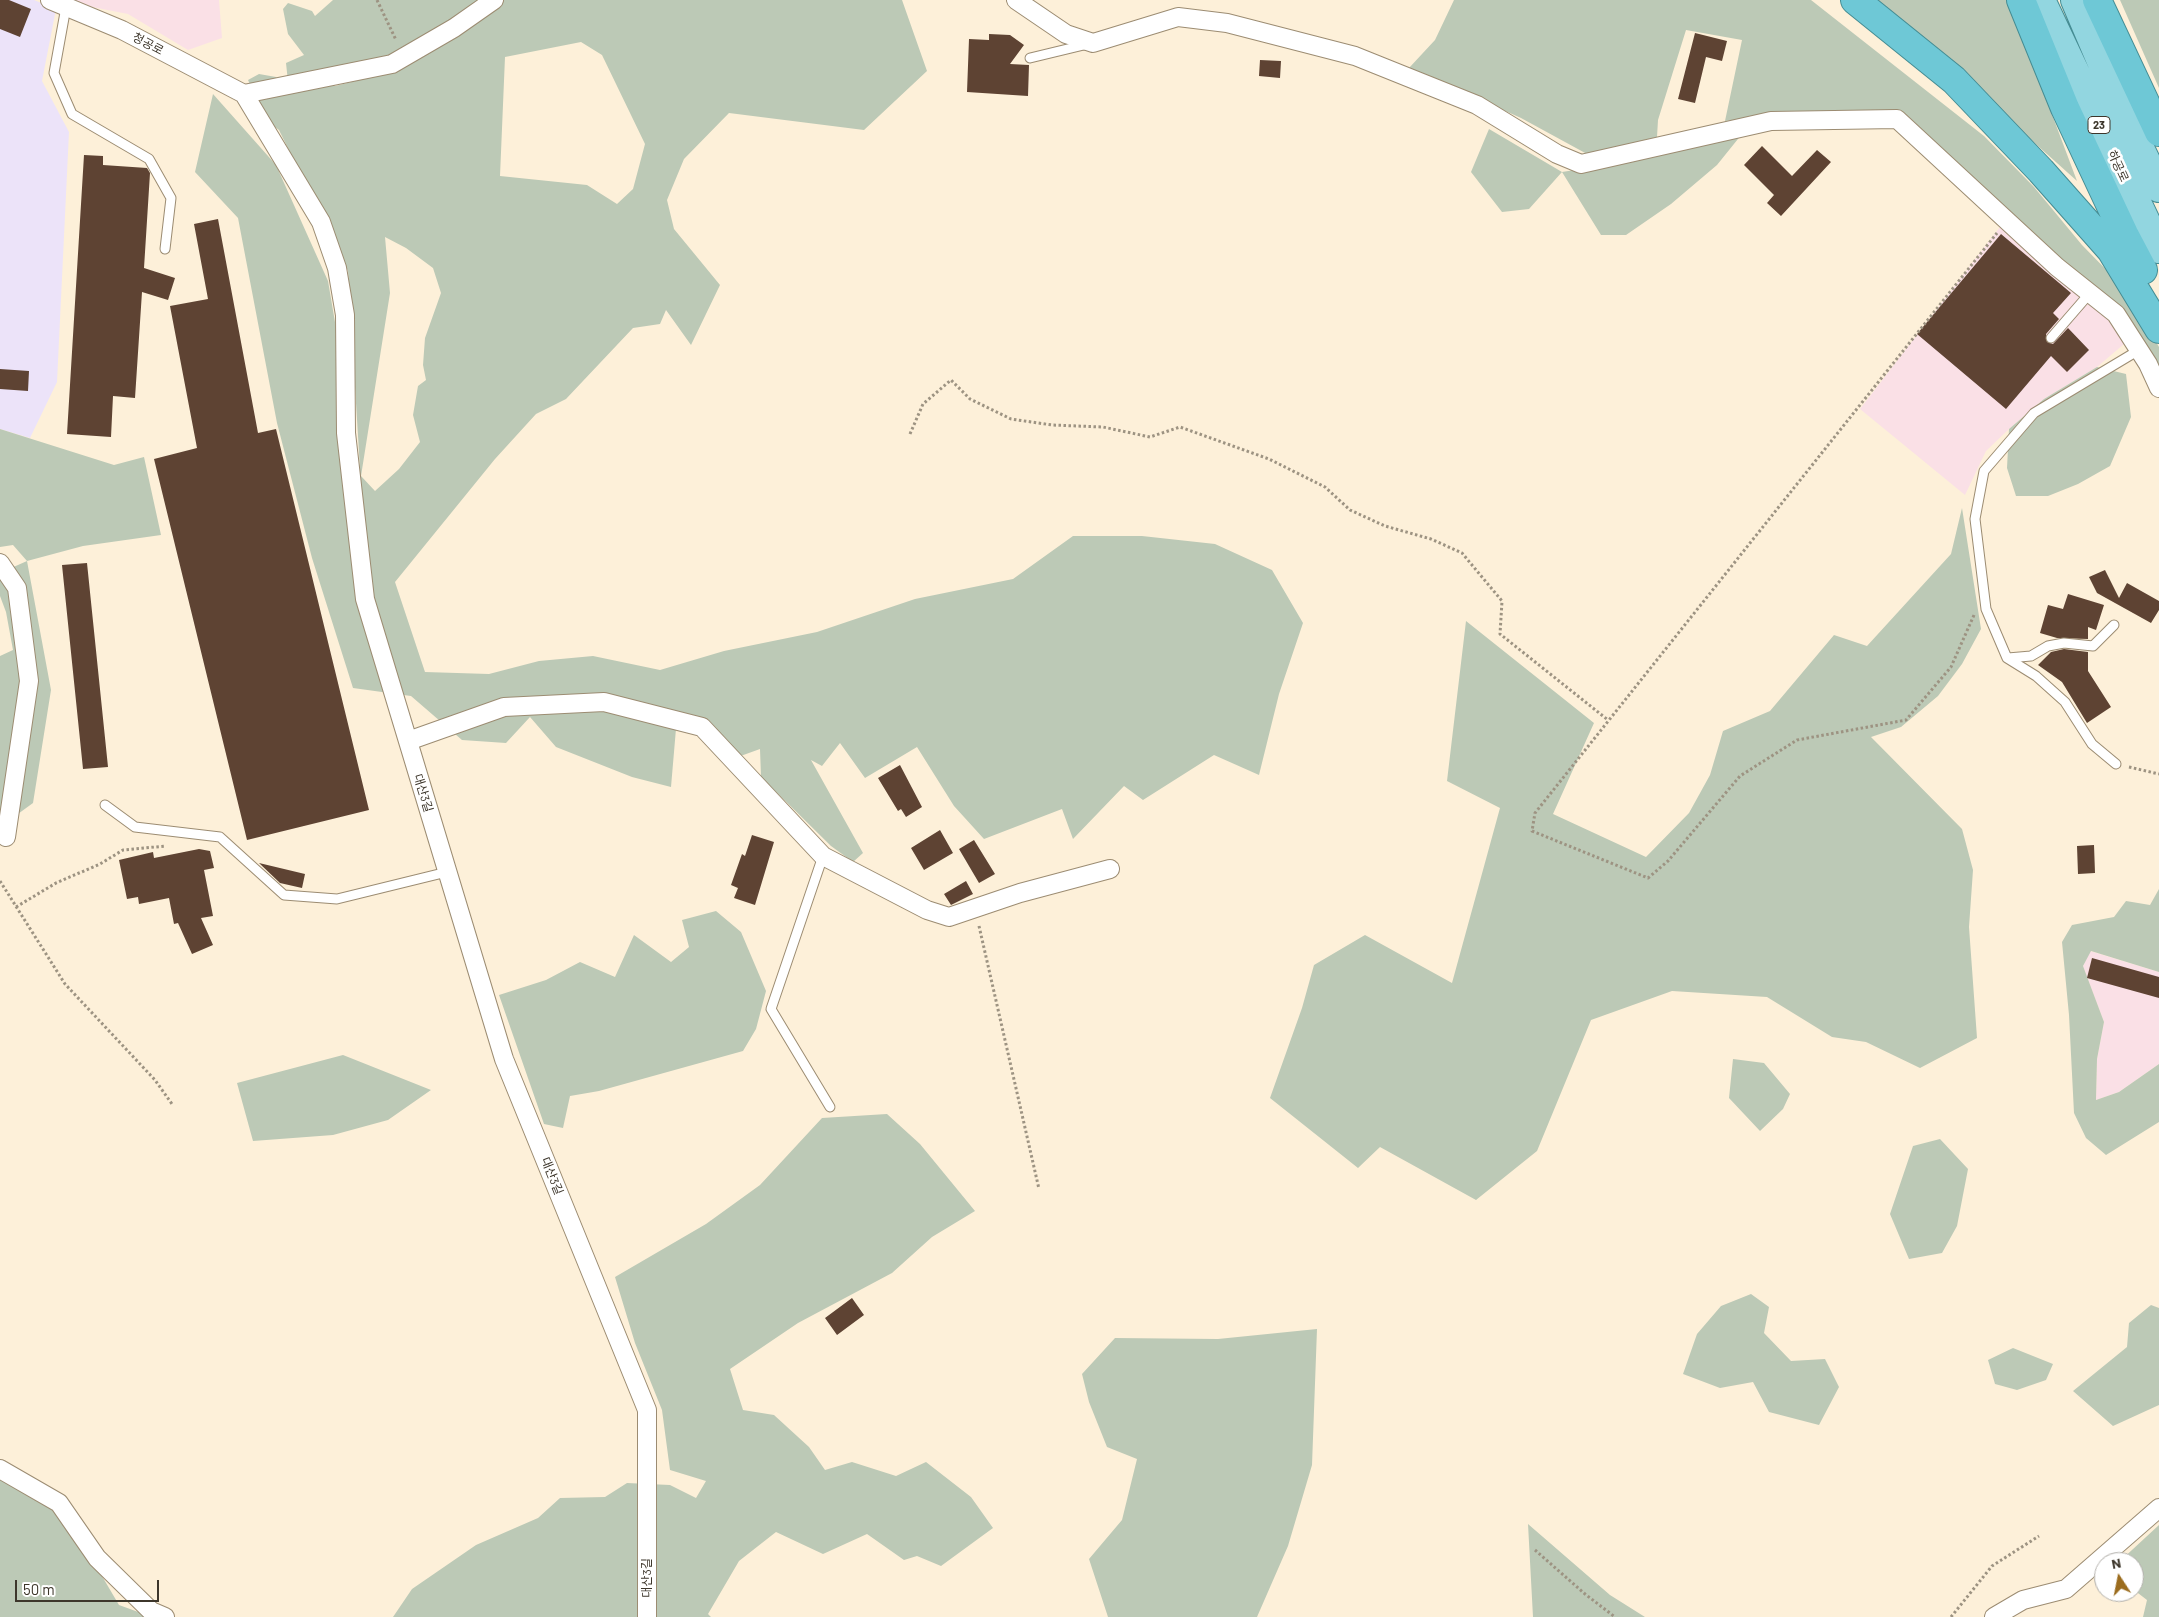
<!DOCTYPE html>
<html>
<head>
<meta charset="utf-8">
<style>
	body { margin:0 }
	#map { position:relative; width:2159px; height:1617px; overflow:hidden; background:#fdf0d9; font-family:Barlow,sans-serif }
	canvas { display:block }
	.north { position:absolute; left:2094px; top:1552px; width:50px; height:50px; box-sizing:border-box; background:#fff; border:1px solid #b1afaa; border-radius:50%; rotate:349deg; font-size:14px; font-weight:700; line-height:20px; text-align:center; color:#3d362b }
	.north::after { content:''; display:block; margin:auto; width:18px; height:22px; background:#9b6c1e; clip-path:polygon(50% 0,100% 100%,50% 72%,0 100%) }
	.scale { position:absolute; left:15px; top:1580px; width:144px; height:22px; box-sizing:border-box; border:2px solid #3d362b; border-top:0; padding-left:6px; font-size:15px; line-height:18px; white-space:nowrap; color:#3d362b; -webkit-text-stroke:4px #fff; paint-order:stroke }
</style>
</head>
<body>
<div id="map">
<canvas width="2159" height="1617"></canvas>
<div class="north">N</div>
<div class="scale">50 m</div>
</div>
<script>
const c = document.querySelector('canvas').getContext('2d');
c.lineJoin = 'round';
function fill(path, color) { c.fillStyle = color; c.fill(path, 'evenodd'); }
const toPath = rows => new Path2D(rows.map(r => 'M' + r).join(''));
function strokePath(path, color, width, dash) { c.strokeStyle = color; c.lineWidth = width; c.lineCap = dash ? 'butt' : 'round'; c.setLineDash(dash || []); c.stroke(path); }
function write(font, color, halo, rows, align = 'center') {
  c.font = font + ' Barlow,"Noto Sans KR",sans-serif'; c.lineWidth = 5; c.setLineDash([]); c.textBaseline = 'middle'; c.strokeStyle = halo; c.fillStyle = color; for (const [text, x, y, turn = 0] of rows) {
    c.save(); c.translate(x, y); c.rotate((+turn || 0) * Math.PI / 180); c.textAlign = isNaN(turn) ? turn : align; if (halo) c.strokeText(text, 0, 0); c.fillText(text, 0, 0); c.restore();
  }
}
fill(toPath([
	[0,0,34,0,56,9,42,81,69,132,57,382,30,438,0,429]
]), '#ece3f9');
fill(toPath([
	[69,0,219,0,222,38,188,50,128,14,87,6],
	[2000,227,2112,319,2124,344,2097,367,2044,399,2009,429,1986,451,1965,495,1860,409],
	[2090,951,2159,972,2159,1064,2119,1092,2096,1100,2097,1059,2104,1022,2083,966]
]), '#fae0e6');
fill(toPath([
	[333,0,902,0,927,71,864,130,729,113,684,159,667,200,674,229,720,285,691,345,666,310,660,324,633,328,566,399,536,414,495,459,395,582,425,672,489,674,539,661,593,656,660,670,724,651,817,632,915,599,1013,579,1073,536,1142,536,1215,544,1272,570,1303,623,1279,694,1259,775,1214,755,1143,800,1124,786,1073,839,1062,809,984,839,954,806,917,747,865,778,840,743,822,766,811,760,863,853,853,862,831,846,761,777,760,749,735,758,706,719,677,717,671,787,632,777,556,747,530,717,506,743,462,740,411,696,353,688,312,558,277,423,238,218,195,172,213,94,276,165,328,281,360,469,348,271,279,130,267,121,248,80,259,74,276,77,289,91,286,63,304,55,288,34,283,9,288,3,312,11,315,16],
	[581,42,602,55,645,144,633,189,617,204,587,185,500,176,505,57],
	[387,56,401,70,335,86,325,71],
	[385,237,406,248,433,268,441,293,425,338,423,365,426,380,418,386,413,415,420,442,399,469,375,491,361,476,390,293],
	[1454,0,1811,0,1984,136,2034,187,2082,245,2128,292,2159,347,2159,382,2122,309,2045,247,1907,116,1800,114,1725,121,1742,40,1686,30,1658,120,1657,137,1587,154,1521,118,1409,68,1435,40],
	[1872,0,2009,0,2077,181,1901,23],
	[2120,0,2159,0,2159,88],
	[1489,129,1562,172,1638,160,1742,134,1717,165,1671,204,1626,235,1601,235,1562,172,1529,209,1502,212,1471,172],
	[2097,367,2126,374,2131,417,2110,466,2078,484,2048,496,2016,496,2007,468,2009,429,2044,399],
	[0,429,114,465,144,457,161,535,83,546,27,561,51,690,33,803,0,827,0,656,13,650,6,612,0,596,0,573,27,561,13,545,0,547],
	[1962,508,1981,629,1962,664,1938,696,1901,727,1871,737,1962,829,1973,870,1969,927,1977,1038,1920,1068,1866,1042,1832,1037,1767,997,1672,991,1591,1020,1537,1151,1476,1200,1380,1147,1358,1168,1270,1098,1302,1008,1314,965,1365,935,1452,983,1500,808,1447,781,1466,621,1594,723,1553,814,1646,857,1689,813,1710,775,1723,731,1770,711,1834,635,1867,646,1951,554],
	[2159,889,2159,972,2091,951,2083,966,2104,1022,2097,1059,2096,1100,2119,1092,2159,1064,2159,1122,2106,1155,2086,1138,2074,1113,2069,1015,2062,942,2072,925,2114,917,2126,901,2150,905],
	[716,911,741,932,766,991,756,1029,743,1051,599,1091,570,1096,563,1128,544,1124,499,995,546,980,580,962,615,977,634,935,671,962,689,947,682,920],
	[343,1055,431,1090,388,1120,333,1135,253,1141,237,1083],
	[1733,1059,1764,1063,1790,1094,1783,1109,1760,1131,1729,1098],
	[887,1114,920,1144,975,1211,932,1237,892,1273,798,1323,730,1369,743,1410,774,1415,809,1447,825,1470,852,1462,896,1476,926,1462,971,1497,993,1528,941,1566,917,1556,904,1560,867,1534,823,1554,776,1532,739,1561,708,1614,711,1617,393,1617,412,1589,476,1545,538,1518,560,1498,605,1497,627,1483,670,1485,696,1498,706,1481,670,1470,662,1410,635,1343,615,1277,706,1224,760,1185,822,1118],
	[1940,1139,1968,1169,1957,1226,1942,1253,1909,1259,1890,1214,1913,1146],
	[1751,1294,1769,1307,1764,1333,1791,1361,1825,1359,1839,1387,1819,1425,1769,1412,1753,1382,1720,1388,1683,1374,1697,1334,1721,1306],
	[2151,1305,2159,1308,2159,1405,2113,1426,2073,1391,2127,1347,2129,1323],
	[1317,1329,1312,1465,1288,1546,1257,1617,1108,1617,1089,1559,1122,1520,1137,1459,1107,1447,1089,1402,1082,1374,1115,1338,1218,1339],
	[2013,1348,2053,1364,2046,1380,2017,1390,1995,1384,1988,1360],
	[0,1478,59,1503,119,1605,152,1617,0,1617],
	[1528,1524,1610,1595,1645,1617,1533,1617],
	[2159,1525,2159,1617,2143,1617,2147,1600,2134,1590,2134,1562,2119,1562]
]), '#bcc9b6');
fill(toPath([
	[0,0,9,0,31,9,20,37,0,29],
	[1695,33,1727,41,1722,61,1706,57,1695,103,1678,99],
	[989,34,1010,35,1024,45,1010,64,1029,65,1028,96,967,92,969,39,989,40],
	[1260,60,1281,61,1280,78,1259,76],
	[1762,146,1792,176,1817,150,1831,162,1781,216,1767,203,1774,195,1744,165],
	[84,155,103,156,103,165,147,168,150,173,144,268,175,278,168,300,142,292,135,398,113,396,111,437,67,434],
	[218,219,258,433,276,429,369,810,247,840,154,459,197,448,170,306,208,299,194,224],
	[2001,234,2071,293,2053,313,2059,319,2046,334,2047,342,2053,344,2068,328,2089,350,2067,372,2051,356,2006,409,1917,334],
	[0,369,29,371,28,391,0,389],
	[87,563,108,767,83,769,62,565],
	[2105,570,2119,598,2127,583,2159,601,2159,610,2151,623,2097,593,2089,577],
	[2068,594,2104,605,2096,630,2088,627,2088,639,2057,638,2040,633,2048,605,2063,609],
	[2064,649,2088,652,2088,671,2111,707,2087,723,2062,682,2038,665,2051,652],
	[900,765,922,807,906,817,901,809,898,811,878,778],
	[940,830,953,853,924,870,911,848],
	[752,835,774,842,755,905,734,898,738,888,731,885,742,854,745,856],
	[974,840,995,874,979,883,959,849],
	[2094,845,2095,873,2078,874,2077,846],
	[199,849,210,851,214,868,204,870,213,916,201,918,213,945,192,954,178,923,174,924,169,898,139,904,138,897,127,899,119,860,153,852,154,858],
	[259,863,305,874,302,888,280,883],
	[966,881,973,894,951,905,944,894],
	[2092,958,2159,977,2159,998,2087,978],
	[852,1298,864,1315,837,1335,825,1318]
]), '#5e4333');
const service = toPath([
	[66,7,54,73,72,114,149,159,171,198,165,249],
	[1030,58,1088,44],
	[2051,338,2090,293],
	[2008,658,2031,656,2048,646,2064,643,2093,646,2114,625],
	[2116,764,2092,744,2065,702,2036,676,2007,658,1986,609,1975,519,1984,471,2034,413,2139,350],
	[105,805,135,827,220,837,284,895,337,899,447,872],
	[823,856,771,1009,830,1107]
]);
const minor = toPath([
	[50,0,122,30,244,94],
	[1016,0,1066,34,1093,43,1178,17,1227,23,1355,56,1477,105,1557,154,1581,164,1771,121,1897,119,2057,267,2116,314,2148,364,2159,388],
	[244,94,321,222,337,268,345,315,346,433,365,599,504,1059,647,1410,647,1617],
	[244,94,392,64,454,28,494,0],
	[0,563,17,588,29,681,6,837],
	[408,741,504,707,604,702,702,727,823,856,927,910,949,917,1020,893,1110,869],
	[0,1469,59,1503,97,1558,151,1611,165,1617],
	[1994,1617,2023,1600,2066,1589,2159,1508]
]);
const primary = toPath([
	[2041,0,2159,249],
	[2075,0,2124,115,2159,188]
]);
const trunk = toPath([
	[1855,0,1954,80,2041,171,2111,250,2159,329],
	[2021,0,2065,108,2124,234,2143,270],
	[2097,0,2159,132]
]);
strokePath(service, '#9c8c72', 11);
strokePath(minor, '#9c8c72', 20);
strokePath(primary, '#458c93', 30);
strokePath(trunk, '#458c93', 30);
strokePath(toPath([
	[377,0,396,40],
	[910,434,923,404,951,380,970,399,1011,419,1052,425,1103,427,1150,437,1180,427,1269,459,1325,487,1350,510,1385,526,1431,539,1462,553,1502,601,1500,634,1608,720],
	[1974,615,1951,667,1906,720,1797,740,1740,776,1668,861,1648,878,1532,831,1535,813,1997,233],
	[2129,767,2159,774],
	[0,881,65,984,155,1080,172,1104],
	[16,907,56,883,100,864,123,850,166,846],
	[979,926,1039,1189],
	[1535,1550,1585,1594,1615,1617],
	[1951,1617,1992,1566,2039,1536]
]), '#9d9382', 3, [2.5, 2.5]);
strokePath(service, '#fff', 9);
strokePath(minor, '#fff', 18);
strokePath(primary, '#92d6e0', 28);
strokePath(trunk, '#6ec8d6', 28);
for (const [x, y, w] of [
	[2099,125,22]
]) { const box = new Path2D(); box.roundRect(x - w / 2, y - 8.5, w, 17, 4); c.fillStyle = '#fff'; c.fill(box); strokePath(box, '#3d362b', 1); }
write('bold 11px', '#3d362b', null, [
	["23",2099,125]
]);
write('12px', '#3d362b', '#fff', [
	["청공로",148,44,28],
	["하공로",2118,166,65],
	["대산3길",423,793,73],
	["대산3길",552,1176,68],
	["대산3길",647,1578,-90]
]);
</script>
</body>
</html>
